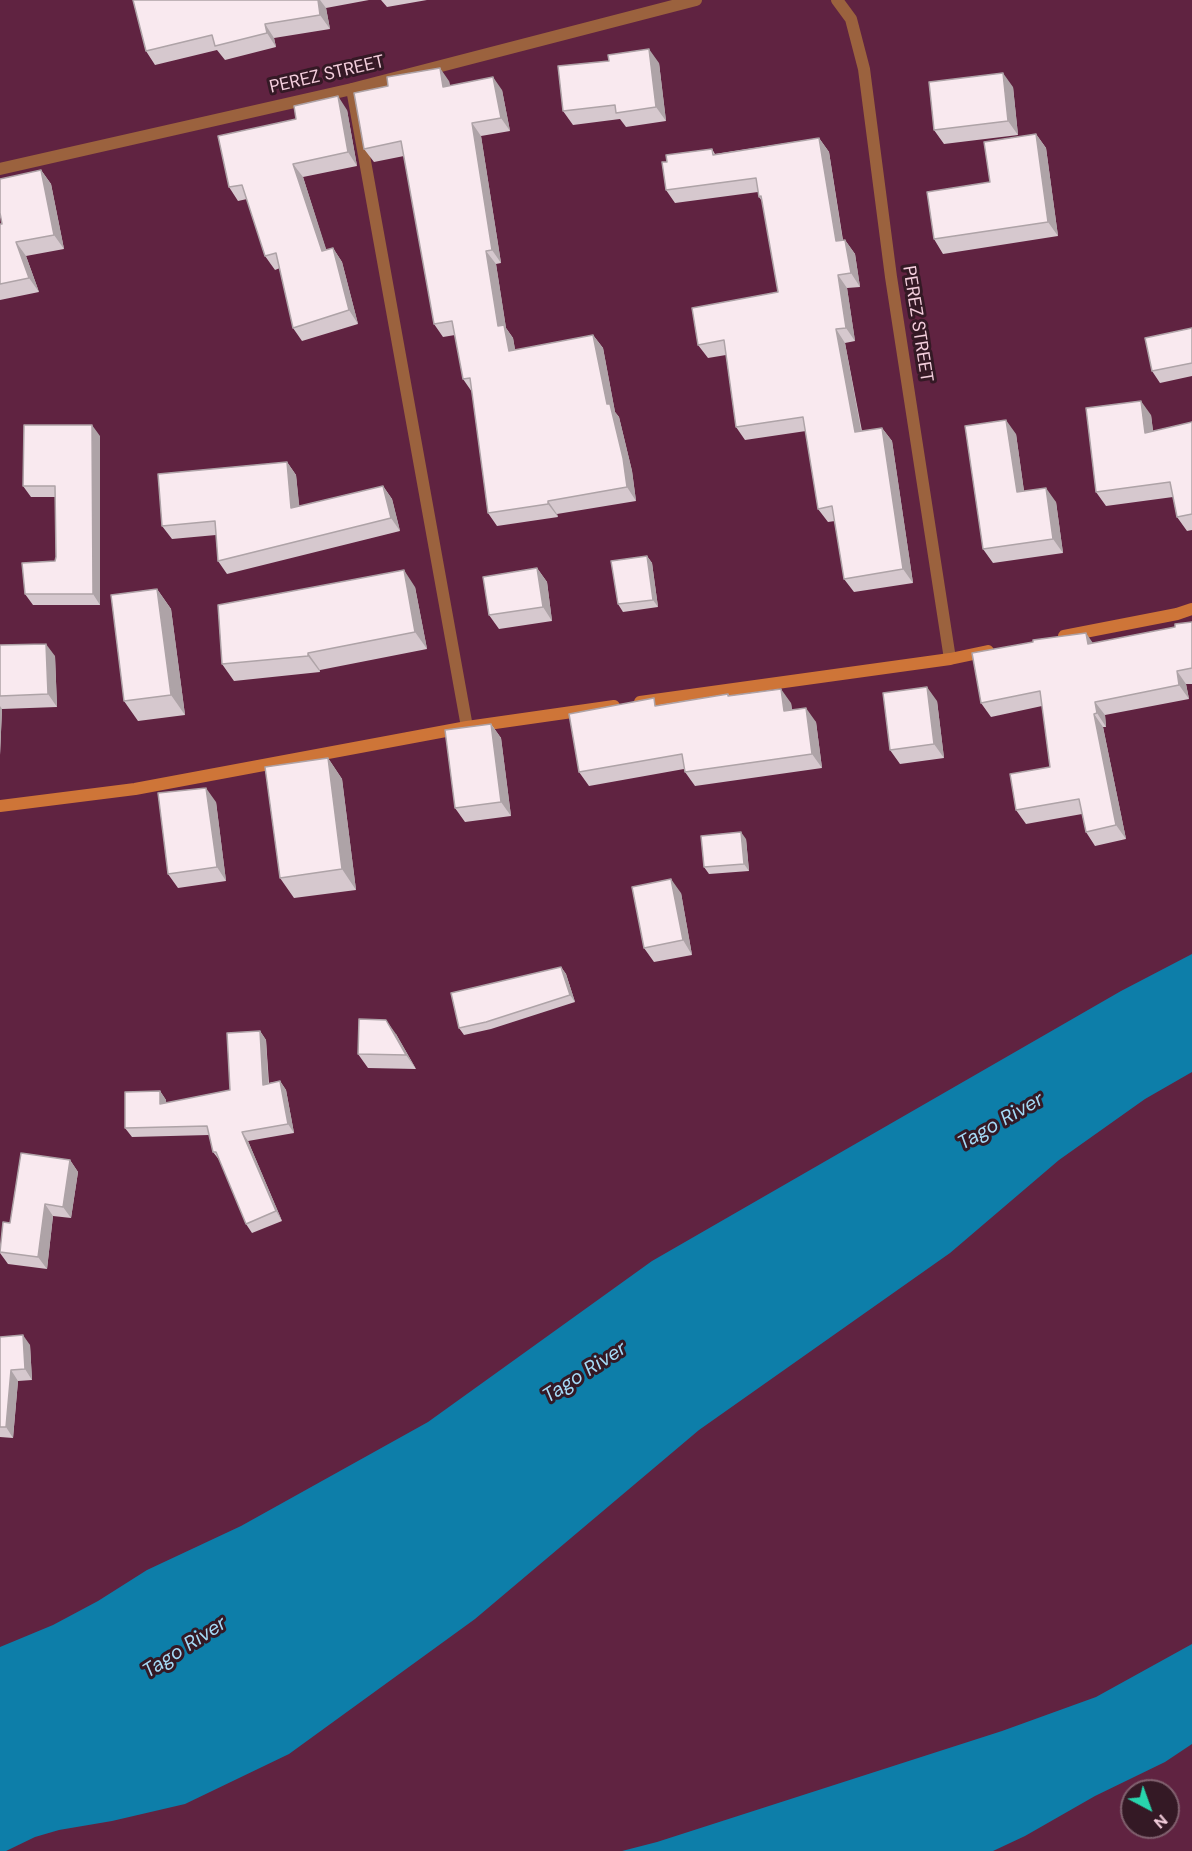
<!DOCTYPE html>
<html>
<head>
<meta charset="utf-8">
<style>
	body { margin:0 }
	#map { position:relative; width:1192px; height:1851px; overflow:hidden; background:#602341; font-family:"DM Sans",sans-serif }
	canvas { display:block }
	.north { position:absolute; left:1120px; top:1779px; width:60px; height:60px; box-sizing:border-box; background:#341925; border:2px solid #81616f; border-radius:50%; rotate:139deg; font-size:16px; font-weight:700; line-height:24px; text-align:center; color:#f4cedd }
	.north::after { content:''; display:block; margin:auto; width:21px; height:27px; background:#28d5ad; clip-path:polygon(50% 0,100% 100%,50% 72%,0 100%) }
</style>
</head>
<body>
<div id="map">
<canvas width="1192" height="1851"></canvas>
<div class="north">N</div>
</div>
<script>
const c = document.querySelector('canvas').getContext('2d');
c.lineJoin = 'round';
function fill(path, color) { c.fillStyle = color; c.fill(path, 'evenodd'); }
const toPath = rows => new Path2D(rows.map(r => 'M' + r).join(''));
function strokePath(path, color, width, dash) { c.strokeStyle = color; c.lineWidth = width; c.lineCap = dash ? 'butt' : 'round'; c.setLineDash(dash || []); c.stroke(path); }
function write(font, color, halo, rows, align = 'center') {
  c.font = font + ' "DM Sans",sans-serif'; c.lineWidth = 6; c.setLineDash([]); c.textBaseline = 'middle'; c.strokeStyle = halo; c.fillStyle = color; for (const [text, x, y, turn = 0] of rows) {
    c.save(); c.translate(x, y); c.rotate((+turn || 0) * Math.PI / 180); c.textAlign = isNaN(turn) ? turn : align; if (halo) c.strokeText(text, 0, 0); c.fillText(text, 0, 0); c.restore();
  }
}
fill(toPath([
	[1192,954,1192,1072,1145,1099,1059,1160,950,1253,699,1430,475,1619,289,1754,185,1804,112,1821,59,1830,35,1837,6,1851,0,1851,0,1647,53,1625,98,1601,147,1570,241,1526,428,1422,652,1261,1121,991],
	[1192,1644,1192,1744,1165,1762,1095,1796,1025,1836,993,1851,622,1851,657,1842,1002,1731,1096,1697]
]), '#0d7ea9');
strokePath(toPath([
	[837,0,851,19,864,69,891,277,950,659],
	[352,89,467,727],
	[0,169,352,89,696,0]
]), '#9b623e', 12);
strokePath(toPath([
	[1064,636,1177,614,1192,609],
	[640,702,950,659,988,651],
	[0,806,135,789,467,727,614,706]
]), '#ce7538', 12);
fill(toPath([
	[133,0,369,0,326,8,330,29,274,38,276,47,225,60,217,50,155,65,146,51],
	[381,0,427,0,387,7],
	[659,63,666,121,626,127,620,119,573,125,563,111],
	[449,81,450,86,502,90,510,131,481,136,501,263,496,264,506,328,513,338,515,350,593,335,603,348,615,412,619,417,632,471,636,501,557,514,558,517,497,526,488,513,472,392,463,379,455,335,443,337,434,324,404,156,374,162,364,149,388,86],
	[1013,87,1018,135,944,144,934,130],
	[347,110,357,166,303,177,326,250,333,248,342,262,358,324,302,341,293,328,280,268,275,270,265,256,247,199,238,201,229,187],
	[1036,134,1046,148,1058,236,943,254,934,239],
	[819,138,829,152,843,240,845,240,855,254,860,287,847,288,855,341,845,343,862,431,882,428,892,441,913,583,854,592,844,579,835,521,828,522,818,509,806,431,745,440,736,427,726,355,708,358,698,345,778,292,762,201,759,197,758,192,675,203,666,190,667,162,712,149,715,154],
	[41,170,51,184,64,249,26,256,39,292,0,300,0,224,2,224],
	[1192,328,1192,376,1160,383,1152,371],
	[1151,415,1153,431,1192,422,1192,530,1187,531,1177,517,1173,497,1106,506,1096,492],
	[1016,434,1024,491,1056,502,1063,553,993,563,983,549],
	[100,436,100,605,33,605,25,594,55,561,56,557,55,497,31,497,23,486],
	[287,462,296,475,299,506,383,486,392,499,400,531,227,574,218,561,216,535,172,539,162,526],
	[647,556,652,563,658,607,623,612,618,604],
	[537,568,547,582,552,621,499,629,489,615],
	[415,587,427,649,320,670,320,672,234,681,222,664],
	[157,589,171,609,185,715,138,721,124,701],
	[1192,622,1192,684,1186,684,1189,699,1105,715,1106,727,1103,727,1126,839,1095,846,1086,832,1082,814,1026,824,1016,810,1050,767,1042,706,991,717,981,703,1093,643,1175,627],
	[0,645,55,656,57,707,2,709,0,755],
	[728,694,730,696,791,703,792,710,816,722,822,768,695,786,685,772,684,769,589,786,579,772,659,705],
	[937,701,944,758,900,764,890,750],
	[491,724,501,738,511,816,465,822,455,808],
	[328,758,342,779,356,890,294,898,280,878],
	[216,802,226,881,178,888,168,874],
	[746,839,749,871,709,874,704,867],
	[681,893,692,955,654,962,644,948],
	[561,967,566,974,575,1002,491,1029,464,1035,459,1028],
	[260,1031,266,1040,269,1083,280,1081,286,1090,294,1133,248,1141,282,1221,252,1233,246,1224,220,1161,213,1152,209,1135,132,1137,125,1128,160,1091,166,1100,166,1103,230,1090],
	[396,1034,416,1069,368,1068,358,1054],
	[70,1160,78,1172,71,1218,53,1216,47,1269,8,1264,0,1253,0,1248,10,1223],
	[0,1337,30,1345,32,1380,18,1381,13,1438,0,1437]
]), '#d6c8ce');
fill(toPath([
	[318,0,320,0,326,8,330,29,320,15],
	[265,24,274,38,276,47,267,33],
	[649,49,659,63,666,121,656,107],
	[440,68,449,81,452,100,443,87],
	[1003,73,1013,87,1018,135,1008,121],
	[493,77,502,90,510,131,501,118],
	[338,96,347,110,357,166,348,152],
	[472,123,481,136,501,263,492,250],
	[1036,134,1046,148,1058,236,1048,222],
	[819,138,829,152,845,255,836,241],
	[293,164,303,177,331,264,322,251],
	[41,170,51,184,64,249,54,235],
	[845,240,855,254,860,287,851,273],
	[16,242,26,256,39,292,29,278],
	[333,248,342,262,358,324,349,310],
	[486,251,496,264,506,328,513,338,518,365,509,351,498,326],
	[838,275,847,288,855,341,846,328],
	[836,329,845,343,864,446,855,432],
	[593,335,603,348,615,412,619,417,632,471,636,501,627,487,607,404],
	[1141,401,1151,415,1155,447,1145,433],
	[1006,420,1016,434,1026,506,1017,492],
	[92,425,100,436,100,605,93,594],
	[882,428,892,441,913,583,903,569],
	[287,462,296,475,301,521,291,508],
	[383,486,392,499,400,531,391,518],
	[1046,488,1056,502,1063,553,1053,539],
	[548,501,557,514,558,517,548,504],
	[647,556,652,563,658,607,653,600],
	[537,568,547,582,552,621,543,607],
	[404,570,415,587,427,649,415,632],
	[157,589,171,609,185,715,171,695],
	[1086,633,1095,646,1088,644],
	[46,644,55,656,57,707,48,694],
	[308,653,320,670,320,672,308,656],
	[1177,671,1186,684,1189,699,1179,685],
	[927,687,937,701,944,758,934,744],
	[781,689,791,703,794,725,784,711],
	[1095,702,1105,715,1106,727,1097,713],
	[0,706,2,709,0,755],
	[806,708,816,722,822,768,812,754],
	[1094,714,1103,727,1126,839,1116,825],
	[491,724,501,738,511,816,501,802],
	[328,758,342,779,356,890,342,869],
	[206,788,216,802,226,881,217,867],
	[741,832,746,839,749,871,744,864],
	[671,879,681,893,692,955,683,940],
	[561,967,566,974,575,1002,570,995],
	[386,1020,396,1034,416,1069,406,1055],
	[260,1031,266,1040,269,1094,263,1085],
	[280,1081,286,1090,294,1133,288,1124],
	[160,1091,166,1100,167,1113,160,1104],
	[242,1132,248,1141,282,1221,276,1211],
	[70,1160,78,1172,71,1218,63,1207],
	[45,1204,53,1216,47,1269,38,1257],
	[23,1335,30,1345,32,1380,25,1369],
	[11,1370,18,1381,13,1438,6,1427]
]), '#aea3a7');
const building = toPath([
	[133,0,318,0,320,15,265,24,267,33,215,46,212,35,146,51,133,0],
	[649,49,656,107,616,113,615,105,563,111,558,66,609,61,608,55,649,49],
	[440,68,443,87,493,77,501,118,472,123,492,250,486,251,498,326,504,325,509,351,593,335,607,404,610,404,623,458,627,487,548,501,548,504,488,513,470,378,463,379,452,321,434,324,401,141,364,149,354,93,388,86,387,77,440,68],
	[1003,73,1008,121,934,130,929,82,1003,73],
	[338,96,348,152,293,164,322,251,333,248,349,310,293,328,276,253,265,256,242,185,229,187,218,136,296,119,294,106,338,96],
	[1036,134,1048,222,934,239,927,192,990,182,984,142,1036,134],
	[819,138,836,241,845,240,851,273,838,275,846,328,836,329,855,432,882,428,903,569,844,579,832,506,818,509,803,417,736,427,724,340,698,345,692,308,778,292,761,196,759,197,756,178,666,190,662,162,667,162,666,155,712,149,713,155,819,138],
	[41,170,54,235,16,242,29,278,0,284,0,224,2,224,0,213,0,179,41,170],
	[1192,328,1192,363,1152,371,1145,338,1192,328],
	[1141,401,1145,433,1192,422,1192,514,1177,517,1170,482,1096,492,1086,408,1141,401],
	[1006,420,1017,492,1046,488,1053,539,983,549,965,426,1006,420],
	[24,425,92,425,93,594,25,594,22,563,55,561,56,557,55,486,23,486,24,425],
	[287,462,291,508,383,486,391,518,218,561,215,521,162,526,158,474,287,462],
	[647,556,653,600,618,604,611,561,647,556],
	[537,568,543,607,489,615,483,577,537,568],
	[404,570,415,632,308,653,308,656,222,664,218,605,404,570],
	[157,589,171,695,124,701,111,595,157,589],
	[1192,622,1192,668,1177,671,1179,685,1095,702,1097,713,1094,714,1116,825,1086,832,1079,799,1016,810,1010,774,1050,767,1040,691,981,703,972,653,1033,642,1033,640,1086,633,1088,644,1175,627,1175,624,1192,622],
	[46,644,48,694,0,696,0,645,46,644],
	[927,687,934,744,890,750,883,693,927,687],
	[781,689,784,711,806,708,812,754,685,772,682,754,579,772,569,714,654,698,655,706,728,694,728,696,781,689],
	[491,724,501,802,455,808,445,730,491,724],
	[328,758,342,869,280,878,265,767,328,758],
	[206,788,217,867,168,874,158,793,206,788],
	[741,832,744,864,704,867,701,836,741,832],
	[671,879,683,940,644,948,632,887,671,879],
	[561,967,570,995,486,1022,459,1028,451,993,561,967],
	[359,1019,386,1020,406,1055,358,1054,359,1019],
	[260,1031,263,1085,280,1081,288,1124,242,1132,276,1211,246,1224,216,1152,213,1152,207,1126,125,1128,125,1092,160,1091,160,1104,230,1090,227,1033,260,1031],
	[21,1153,70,1160,63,1207,45,1204,38,1257,0,1252,3,1222,10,1223,21,1153],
	[23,1335,25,1369,11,1370,6,1427,0,1427,0,1337,23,1335]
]);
fill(building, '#f9e9ef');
strokePath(building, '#aea3a7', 1.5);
write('18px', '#f4cedd', '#341925', [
	["PEREZ STREET",327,75,-13],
	["PEREZ STREET",917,324,81]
]);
write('italic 20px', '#a5daf6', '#341925', [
	["Tago River",1001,1122,-30],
	["Tago River",585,1373,-33],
	["Tago River",185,1648,-33]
]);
</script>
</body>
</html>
